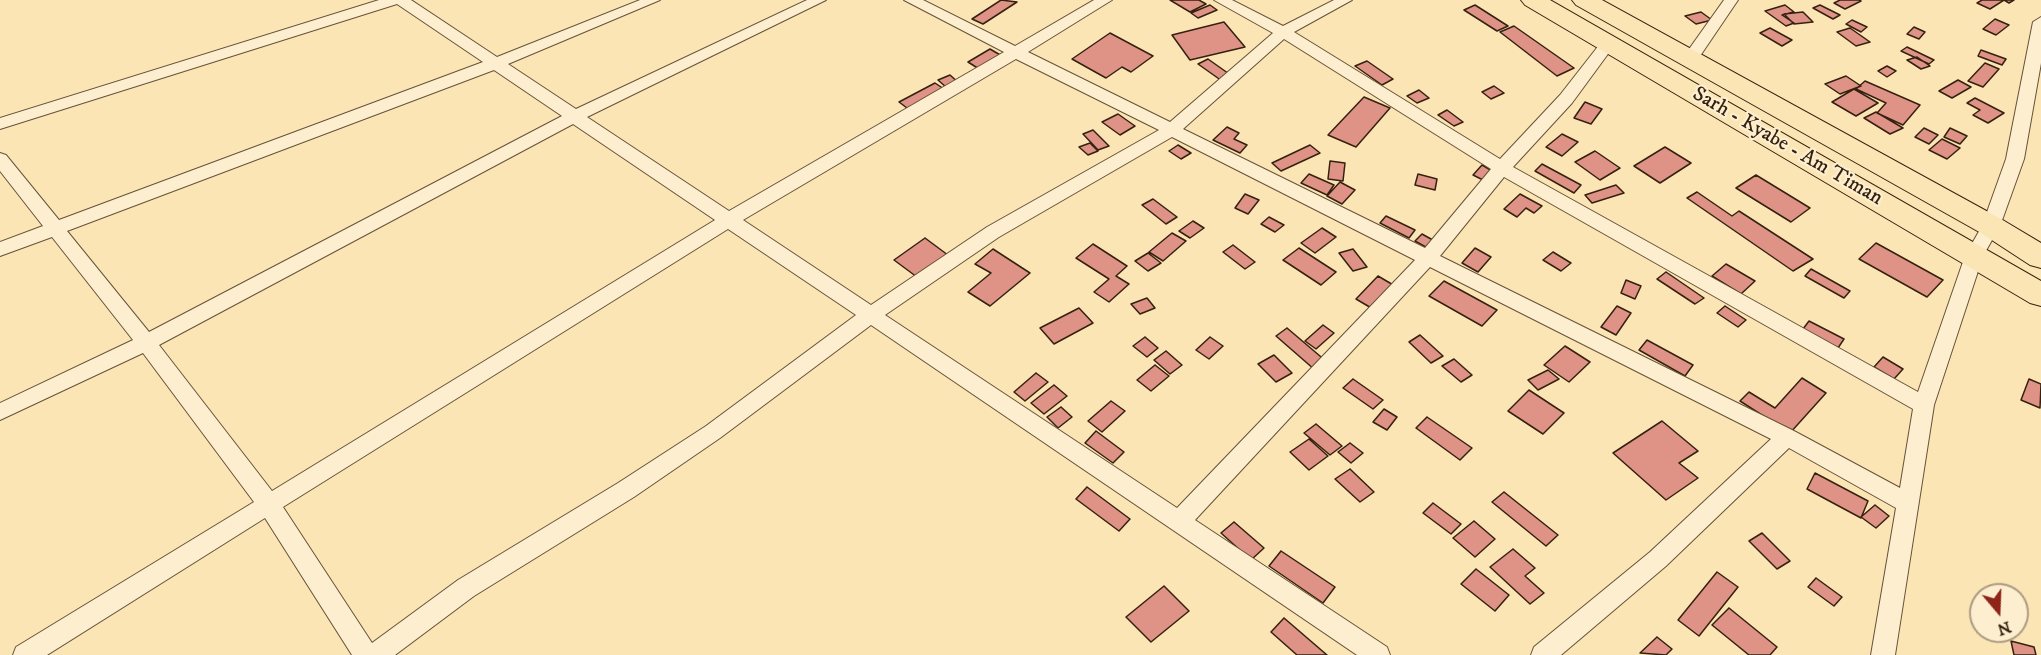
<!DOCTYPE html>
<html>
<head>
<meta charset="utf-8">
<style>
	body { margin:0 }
	#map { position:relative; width:2041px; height:655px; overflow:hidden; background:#fbe5b5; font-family:"IM FELL DW Pica",serif }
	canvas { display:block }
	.north { position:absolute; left:1969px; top:583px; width:60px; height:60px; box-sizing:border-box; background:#fceecf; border:2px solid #ac9c82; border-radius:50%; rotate:161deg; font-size:16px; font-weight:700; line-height:24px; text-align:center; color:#35210f }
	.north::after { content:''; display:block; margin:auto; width:21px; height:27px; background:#8f2418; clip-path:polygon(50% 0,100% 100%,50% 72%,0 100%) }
</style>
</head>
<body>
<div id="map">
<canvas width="2041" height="655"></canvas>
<div class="north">N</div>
</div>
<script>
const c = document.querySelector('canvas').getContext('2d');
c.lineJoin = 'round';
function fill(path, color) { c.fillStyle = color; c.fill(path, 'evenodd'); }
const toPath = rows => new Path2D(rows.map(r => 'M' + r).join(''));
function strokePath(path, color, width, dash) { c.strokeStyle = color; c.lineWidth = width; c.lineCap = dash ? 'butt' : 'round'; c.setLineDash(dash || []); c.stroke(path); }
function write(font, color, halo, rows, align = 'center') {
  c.font = font + ' "IM FELL DW Pica",serif'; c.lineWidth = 4.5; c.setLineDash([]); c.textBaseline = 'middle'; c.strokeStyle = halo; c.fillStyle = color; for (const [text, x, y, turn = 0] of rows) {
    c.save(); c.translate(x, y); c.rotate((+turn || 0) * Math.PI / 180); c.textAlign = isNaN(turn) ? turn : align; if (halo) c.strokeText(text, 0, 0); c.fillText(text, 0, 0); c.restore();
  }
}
const building = toPath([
	[1001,0,1017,2,983,24,972,19,1001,0],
	[1170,0,1199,0,1206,4,1190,12,1170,0],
	[1840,0,1859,0,1861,1,1845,9,1834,3,1840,0],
	[1982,0,2014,0,2009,3,2004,0,1990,9,1977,3,1982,0],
	[1210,5,1217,10,1198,18,1191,13,1210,5],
	[1475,5,1508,26,1497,31,1464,10,1475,5],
	[1785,5,1794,12,1782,15,1794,23,1786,26,1765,11,1785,5],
	[1820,5,1840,15,1833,19,1813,8,1820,5],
	[1701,12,1712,20,1696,24,1685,16,1701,12],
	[1803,12,1813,22,1794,24,1784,14,1803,12],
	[1995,19,2009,25,1996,35,1983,29,1995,19],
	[1852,20,1867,27,1861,32,1846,24,1852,20],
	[1224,22,1245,47,1190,60,1172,35,1224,22],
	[1514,26,1574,68,1557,76,1500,32,1514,26],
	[1914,27,1925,32,1919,39,1907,34,1914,27],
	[1770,28,1792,40,1782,46,1760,33,1770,28],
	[1850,28,1870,42,1856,46,1837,32,1850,28],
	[1110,33,1153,56,1131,72,1122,67,1106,78,1072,59,1110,33],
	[1907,47,1934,60,1929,64,1901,51,1907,47],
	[990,49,1002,56,979,69,968,62,990,49],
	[1981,50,2006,59,2002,65,1978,56,1981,50],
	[1917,57,1930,66,1921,69,1907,60,1917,57],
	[1208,59,1232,76,1222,81,1198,64,1208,59],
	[1367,61,1393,79,1382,85,1355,66,1367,61],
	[1985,63,1999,69,1983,87,1968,81,1985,63],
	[1887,66,1896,71,1887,77,1878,71,1887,66],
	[950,75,959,83,947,88,938,80,950,75],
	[1846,76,1861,86,1840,94,1825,84,1846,76],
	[1958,80,1971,87,1952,98,1939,91,1958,80],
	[1865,81,1920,105,1903,125,1877,113,1886,103,1856,89,1865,81],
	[935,83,947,91,911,111,899,102,935,83],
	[1494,86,1504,93,1491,99,1482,92,1494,86],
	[1854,89,1878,103,1856,116,1832,102,1854,89],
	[1419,90,1429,98,1417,103,1407,96,1419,90],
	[1364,97,1390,108,1356,147,1328,135,1364,97],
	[1975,98,2004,113,1988,123,1973,115,1980,110,1967,103,1975,98],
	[1585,102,1602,109,1591,124,1574,118,1585,102],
	[1447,110,1463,122,1454,126,1438,115,1447,110],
	[1876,112,1903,128,1890,134,1864,118,1876,112],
	[1118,114,1135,126,1120,135,1102,122,1118,114],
	[1227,127,1239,133,1234,139,1247,145,1240,153,1213,140,1227,127],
	[1924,128,1938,135,1929,144,1915,137,1924,128],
	[1950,128,1967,136,1960,144,1944,137,1950,128],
	[1093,130,1109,146,1098,150,1083,134,1093,130],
	[1562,134,1578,142,1562,156,1546,147,1562,134],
	[1942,139,1960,148,1947,159,1929,150,1942,139],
	[1090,143,1098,151,1088,155,1079,147,1090,143],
	[1178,145,1191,153,1181,159,1169,151,1178,145],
	[1310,145,1320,153,1281,171,1272,163,1310,145],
	[1665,147,1691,163,1660,183,1634,166,1665,147],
	[1595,151,1620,168,1600,180,1575,162,1595,151],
	[1330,161,1345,163,1343,181,1328,179,1330,161],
	[1542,164,1581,185,1574,193,1535,171,1542,164],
	[1482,165,1494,172,1485,181,1473,175,1482,165],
	[1309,174,1334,185,1327,195,1301,183,1309,174],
	[1418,174,1437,179,1435,190,1415,185,1418,174],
	[1756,175,1810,208,1791,222,1736,188,1756,175],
	[1340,182,1355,190,1342,204,1327,196,1340,182],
	[1616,185,1624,193,1592,203,1585,195,1616,185],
	[1697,192,1732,216,1739,211,1813,259,1793,271,1687,198,1697,192],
	[1245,194,1259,200,1248,214,1235,208,1245,194],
	[1520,194,1542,206,1534,213,1526,208,1517,217,1504,209,1520,194],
	[1153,199,1177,217,1166,224,1142,205,1153,199],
	[1386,216,1415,230,1409,238,1380,223,1386,216],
	[1269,217,1284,225,1275,232,1261,224,1269,217],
	[1193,221,1204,228,1190,238,1179,231,1193,221],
	[1322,228,1336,237,1315,253,1301,243,1322,228],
	[1172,233,1186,241,1163,261,1149,252,1172,233],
	[1422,234,1440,244,1433,251,1415,241,1422,234],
	[925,238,956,261,925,283,894,260,925,238],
	[1876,243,1943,280,1927,297,1859,259,1876,243],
	[1093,244,1127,266,1116,276,1129,284,1109,302,1094,292,1109,279,1076,258,1093,244],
	[1233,245,1255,262,1245,269,1223,252,1233,245],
	[1299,248,1336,272,1321,285,1283,260,1299,248],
	[1475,248,1491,257,1478,272,1462,263,1475,248],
	[993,249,1030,273,990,306,968,292,991,273,975,264,993,249],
	[1353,249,1367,267,1353,271,1339,253,1353,249],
	[1553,252,1571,263,1561,271,1543,260,1553,252],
	[1148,253,1161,263,1148,271,1135,261,1148,253],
	[1726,264,1755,281,1741,294,1712,276,1726,264],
	[1811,269,1850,291,1844,298,1805,276,1811,269],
	[1666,272,1704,298,1695,304,1657,279,1666,272],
	[1378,276,1395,286,1373,309,1356,299,1378,276],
	[1626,280,1641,286,1635,299,1621,293,1626,280],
	[1444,281,1497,310,1482,326,1429,296,1444,281],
	[1147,298,1155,308,1140,314,1131,304,1147,298],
	[1617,306,1631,313,1616,335,1601,327,1617,306],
	[1725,306,1746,320,1738,327,1717,313,1725,306],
	[1079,308,1093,323,1054,344,1040,328,1079,308],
	[1809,321,1844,339,1838,348,1803,329,1809,321],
	[1323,325,1334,333,1316,349,1305,341,1323,325],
	[1287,328,1327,362,1315,370,1276,336,1287,328],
	[1420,335,1443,356,1431,363,1409,342,1420,335],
	[1145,337,1158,348,1147,357,1133,346,1145,337],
	[1210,337,1223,346,1209,359,1196,350,1210,337],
	[1647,340,1693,365,1685,376,1639,350,1647,340],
	[1565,346,1590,362,1569,382,1544,365,1565,346],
	[1166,351,1182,365,1170,374,1154,360,1166,351],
	[1274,355,1292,373,1276,382,1258,364,1274,355],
	[1883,357,1903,369,1894,379,1874,367,1883,357],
	[1454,359,1472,375,1461,382,1442,366,1454,359],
	[1155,365,1169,376,1151,391,1137,380,1155,365],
	[1548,370,1559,379,1538,390,1528,380,1548,370],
	[1036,373,1048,382,1025,401,1014,392,1036,373],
	[1802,378,1826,393,1790,433,1740,401,1749,392,1775,408,1802,378],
	[1353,379,1383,400,1373,409,1343,388,1353,379],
	[2029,379,2041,384,2040,408,2021,400,2029,379],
	[1054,385,1067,396,1044,414,1031,403,1054,385],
	[1529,390,1564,413,1543,434,1508,411,1529,390],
	[1111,401,1125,411,1102,432,1088,421,1111,401],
	[1061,407,1072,417,1058,428,1047,417,1061,407],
	[1384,409,1397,417,1387,430,1373,422,1384,409],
	[1427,417,1472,448,1460,460,1416,428,1427,417],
	[1662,421,1698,451,1679,463,1698,478,1666,500,1613,453,1662,421],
	[1316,424,1342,446,1330,455,1304,433,1316,424],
	[1096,431,1124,452,1113,463,1085,443,1096,431],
	[1309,439,1328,456,1309,470,1290,452,1309,439],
	[1350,443,1363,453,1351,463,1338,452,1350,443],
	[1350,469,1374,492,1360,502,1335,479,1350,469],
	[1815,473,1868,501,1861,518,1807,489,1815,473],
	[1087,487,1130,519,1119,531,1076,499,1087,487],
	[1504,492,1558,535,1546,546,1492,502,1504,492],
	[1433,503,1461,524,1451,534,1423,513,1433,503],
	[1875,505,1889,516,1876,528,1861,517,1875,505],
	[1474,521,1495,539,1475,557,1453,538,1474,521],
	[1234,522,1264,548,1251,560,1221,533,1234,522],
	[1762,533,1790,561,1777,569,1749,541,1762,533],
	[1513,549,1535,568,1525,576,1544,593,1530,604,1490,567,1513,549],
	[1281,551,1335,587,1323,603,1269,566,1281,551],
	[1476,569,1509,595,1495,611,1461,584,1476,569],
	[1717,572,1738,587,1699,636,1678,620,1717,572],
	[1816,578,1842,597,1834,606,1808,587,1816,578],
	[1164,586,1189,611,1151,642,1126,617,1164,586],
	[1729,608,1777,647,1770,655,1749,655,1712,625,1729,608],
	[1284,618,1327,655,1297,655,1271,632,1284,618],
	[1657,637,1672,649,1666,655,1640,653,1657,637],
	[2011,641,2034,647,2036,655,2014,655,2011,641]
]);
fill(building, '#df9386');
strokePath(building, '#35210f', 1.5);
const minor = toPath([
	[379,0,411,0,497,57,640,0,660,0,508,64,576,109,807,0,826,0,587,117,729,211,1004,52,904,0,923,0,1015,46,1094,0,1112,0,1028,52,1170,122,1273,33,1214,0,1232,0,1283,26,1334,0,1352,0,1294,32,1500,159,1560,95,1603,40,1613,40,1616,43,1572,103,1513,167,1918,392,1965,256,1982,226,2006,159,2033,22,2041,17,2041,63,2024,159,2000,226,1983,256,1934,405,1895,655,1871,655,1896,508,1789,448,1666,566,1561,655,1531,655,1534,647,1650,552,1771,439,1430,267,1195,520,1387,647,1390,655,1357,655,871,325,720,438,634,497,474,596,395,655,352,655,265,518,47,655,13,655,16,647,254,502,143,353,0,420,0,403,133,340,52,237,0,256,0,242,43,226,0,171,0,153,6,155,59,220,483,62,397,4,0,129,0,118,379,0],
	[1284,39,1491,169,1425,248,1183,129,1284,39],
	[1016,59,1159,130,987,227,871,305,743,220,1016,59],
	[494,70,562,116,149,332,67,231,494,70],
	[573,124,715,220,272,491,159,345,573,124],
	[1172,137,1415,260,1177,508,885,315,999,237,1172,137],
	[1504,177,1913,409,1900,488,1794,431,1440,256,1504,177],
	[728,229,856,315,706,426,618,483,458,580,372,643,283,507,728,229],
	[1724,0,1738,0,1696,62,1684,62,1682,59,1724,0]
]);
const trunk = toPath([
	[1521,0,1550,0,2041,281,2041,306,2030,303,1525,5,1521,0],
	[1572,0,1602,0,2001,219,2041,243,2041,268,2030,265,1981,233,1576,5,1572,0]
]);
strokePath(minor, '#665238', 2);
strokePath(trunk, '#35210f', 2);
fill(minor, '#fceecf');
fill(trunk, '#fbe5b5');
write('21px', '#35210f', '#fceecf', [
	["Sarh - Kyabe - Am Timan",1787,147,30]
]);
</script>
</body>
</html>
